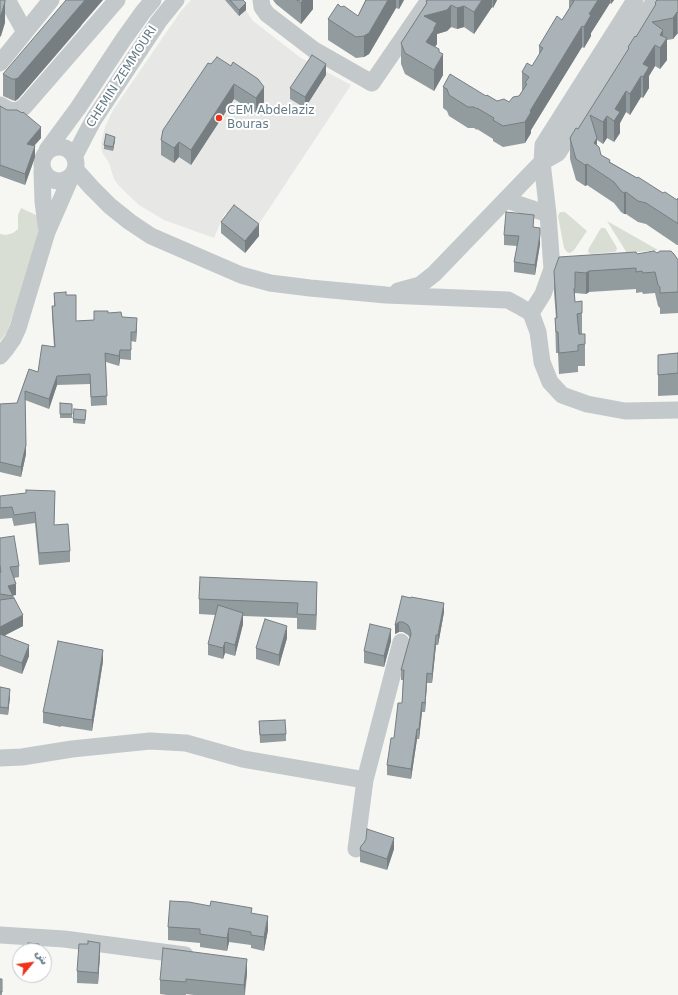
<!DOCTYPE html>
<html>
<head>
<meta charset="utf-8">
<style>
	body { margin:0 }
	#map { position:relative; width:678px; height:995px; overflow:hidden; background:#f6f6f2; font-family:"DejaVu Sans",Cairo,sans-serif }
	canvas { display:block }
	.north { position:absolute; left:12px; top:943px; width:40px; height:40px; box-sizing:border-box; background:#fff; border:1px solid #c1cacf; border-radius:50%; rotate:61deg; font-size:11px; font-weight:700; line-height:16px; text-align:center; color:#637a86 }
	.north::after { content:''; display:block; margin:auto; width:14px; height:18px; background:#ef331a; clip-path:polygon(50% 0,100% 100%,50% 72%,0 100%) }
</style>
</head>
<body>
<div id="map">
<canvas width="678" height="995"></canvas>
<div class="north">ش</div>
</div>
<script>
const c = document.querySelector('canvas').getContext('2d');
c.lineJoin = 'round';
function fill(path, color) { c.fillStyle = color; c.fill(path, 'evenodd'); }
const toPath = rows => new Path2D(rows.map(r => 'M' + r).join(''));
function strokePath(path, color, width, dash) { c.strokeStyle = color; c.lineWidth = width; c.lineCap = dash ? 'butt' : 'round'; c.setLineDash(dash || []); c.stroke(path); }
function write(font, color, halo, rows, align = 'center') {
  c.font = font + ' "DejaVu Sans",sans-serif'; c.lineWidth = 4; c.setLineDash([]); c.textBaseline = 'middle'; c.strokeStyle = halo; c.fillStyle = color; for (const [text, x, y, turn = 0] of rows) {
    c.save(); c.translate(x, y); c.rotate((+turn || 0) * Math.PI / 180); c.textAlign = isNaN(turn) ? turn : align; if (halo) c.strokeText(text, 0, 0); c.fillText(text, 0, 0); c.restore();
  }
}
fill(toPath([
	[191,0,239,0,253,21,301,58,351,85,253,233,225,213,214,238,164,220,139,205,119,186,114,179,109,163,102,152,101,143,105,127,113,110,181,11]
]), '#e7e8e6');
fill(toPath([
	[21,208,38,216,38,233,28,275,7,332,0,341,0,234,6,235,13,233,18,229,18,215],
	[560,212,565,212,587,231,574,250,570,253,567,252,564,248,558,216],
	[607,221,658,250,627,253],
	[601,228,605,228,616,246,617,249,615,252,591,254,588,252,589,248]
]), '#d8ded3');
strokePath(toPath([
	[8,0,10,5,25,32],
	[261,0,262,7,267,14,314,50,372,83,429,0],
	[0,63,51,0],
	[0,105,9,110,17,111,24,107,117,0],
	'42 164a17 17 0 1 1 34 0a17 17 0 1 1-34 0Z',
	[47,150,78,108,123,40,143,12,153,0],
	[74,157,88,130,94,119,159,21,176,0],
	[75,169,92,188,110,206,130,222,151,236,241,275,270,283,310,288,386,295,508,300,519,306,531,313,538,332,542,362,550,382,562,395,587,404,625,411,678,410],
	[42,171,43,202,47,232],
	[506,200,548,214],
	[398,291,420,285,434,274,542,162,558,153,655,0],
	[531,313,543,294,552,269,548,214,542,162,543,145,635,0],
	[0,356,6,349,13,339,18,328,47,232,71,177],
	[0,758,22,757,72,749,150,741,186,743,243,759,365,780],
	[356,849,365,780,401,642],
	[0,935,64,939,185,955]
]), '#c3c8cb', 17);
fill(toPath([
	[225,0,243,0,246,10,239,16],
	[273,0,313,0,313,9,301,24,276,4],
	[365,0,404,0,399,9,396,8,369,54,364,57,356,58,328,40,328,19,341,7,358,16,365,1],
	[427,0,497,0,493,8,492,7,474,34,464,27,457,29,451,27,447,31,437,34,437,44,435,47,443,75,434,91,405,74,401,64,401,43,426,4,426,1],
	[569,0,614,0,611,4,610,3,591,33,591,36,584,48,582,47,531,130,531,133,525,143,503,147,493,141,493,139,477,129,477,130,474,128,468,128,449,116,447,111,443,108,443,87,486,96,497,101,509,102,519,96,522,92,522,72,532,66,539,55,539,46,562,20,569,9],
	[678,0,678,34,677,34,673,39,667,40,667,60,660,69,655,66,649,76,649,88,643,98,641,97,630,115,626,112,620,123,620,133,614,142,607,138,603,144,597,140,597,146,601,155,610,162,663,193,677,200,678,198,678,245,677,245,646,224,638,222,626,214,624,214,621,212,614,203,587,185,585,186,576,180,570,159,570,138,578,129,628,51,628,47,636,37,655,6,655,3],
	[82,25,18,99,15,101,12,100,3,96,3,74],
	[208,63,264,102,256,113,234,99,191,165,179,157,174,163,161,155,161,140],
	[326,75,305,108,290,99,290,88],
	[0,106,41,138,34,146,35,157,25,185,0,176],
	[115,140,113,151,104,149,104,145],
	[221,222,259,236,245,253,221,233],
	[534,227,540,244,535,275,514,272,514,262,517,246,504,245,504,235],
	[637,254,678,265,678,313,660,314,660,308,658,306,655,293,643,294,642,292,636,293,636,289,589,292,586,294,575,293,575,302,582,313,582,334,585,344,585,366,578,366,578,372,559,374,558,353,556,353,555,318,556,318,554,292,554,271],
	[54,293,66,295,76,321,94,320,94,311,108,313,122,317,137,327,136,342,131,341,131,360,120,359,119,366,106,362,107,405,91,406,90,384,57,385,49,409,25,400,26,454,21,477,0,472,0,404,17,403,29,369,38,372,54,347,52,315,52,306,54,306],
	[678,353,678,395,658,396,658,355],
	[60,403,72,404,72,418,60,418],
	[86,414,85,424,73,423,73,419],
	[0,496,55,502,54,525,70,551,70,562,39,565,35,523,14,526,12,518,0,519],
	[0,538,19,566,19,577,14,578,16,595,13,595,23,626,5,635,29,656,22,674,0,666],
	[317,596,316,630,297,629,297,618,243,616,243,624,235,656,225,653,223,659,208,655,208,644,215,615,199,614,199,599],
	[402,596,444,612,438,645,436,645,432,683,427,683,425,712,422,712,419,739,417,739,411,779,387,775,387,765,394,738,402,703,403,680,401,680,401,670,410,638,408,635,403,632,399,632,395,634],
	[287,638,279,666,256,659,256,648],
	[391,641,384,667,364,663,364,651],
	[103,661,92,731,61,726,61,727,43,723,43,712],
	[0,687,10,696,8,715,0,714],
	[259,721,286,734,286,741,260,743],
	[366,839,394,849,387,870,360,862,360,850],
	[252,914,268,930,264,951,251,948,251,945,229,942,227,951,200,947,200,943,168,940,168,927],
	[100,954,98,984,77,983,77,971],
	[247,974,245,995,194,995,186,994,186,995,167,995,160,994,160,980],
	[0,979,2,979,2,995,0,995]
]), '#929b9e');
fill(toPath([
	[85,0,103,0,18,99,15,101,15,79],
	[303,0,313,0,313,9,301,24,301,3],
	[388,0,396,0,396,8,369,54,364,57,364,36],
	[399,0,404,0,399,9],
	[482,0,492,0,492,7,474,34,474,12],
	[493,0,497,0,493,8],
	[598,0,610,0,610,3,591,33,591,36,584,48,584,27,589,14],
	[611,0,614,0,611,4],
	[5,2,5,23,1,36,0,37,0,16],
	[246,3,246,10,239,16,239,10],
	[451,5,451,27,447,31,437,34,437,44,434,48,426,42,424,16],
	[464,6,464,27,457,29,457,8],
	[677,12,677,34,673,39,673,18],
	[582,26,582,47,531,130,531,133,525,143,525,122,530,111],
	[663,30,663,44,667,38,667,60,660,69,660,35],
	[655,45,655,66,649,76,649,88,643,98,643,64],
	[443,54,443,75,434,91,434,70],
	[326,64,326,75,305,108,305,97],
	[641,76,641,97,630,115,630,94],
	[234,84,234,99,191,165,191,150],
	[264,87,264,102,256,113,256,98],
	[626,91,626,112,620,123,620,133,614,142,614,121,615,109],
	[607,116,607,138,603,144,603,122],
	[41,127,41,138,27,154,27,144],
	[115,137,115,140,113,151,113,147],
	[597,138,597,159,594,143],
	[179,142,179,157,174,163,174,148],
	[35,146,35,157,25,185,25,174],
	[587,164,587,185,585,186,585,165],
	[626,192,626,214,624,214,624,193],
	[259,224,259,236,245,253,245,241],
	[540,235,540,244,535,275,535,265],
	[589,271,589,292,586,294,586,273],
	[575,287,575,308,574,289],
	[137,318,137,327,136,342,136,332],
	[120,350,120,359,119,366,119,356],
	[57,376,57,385,49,409,49,399],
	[26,445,26,454,21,477,21,467],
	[317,582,317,596,316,630,316,615],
	[16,584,16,595,11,596,8,586],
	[444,603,444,612,438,645,438,635],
	[243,613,243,624,235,656,235,645],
	[23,615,23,626,0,638,0,627],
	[399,622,399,632,395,634,395,625],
	[287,626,287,638,279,666,279,655],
	[391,629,391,641,384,667,384,656],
	[436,635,436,645,432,683,432,674],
	[225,642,225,653,223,659,223,648],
	[29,645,29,656,22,674,22,663],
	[103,650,103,661,92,731,92,720],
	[427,673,427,683,425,712,425,703],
	[10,689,10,696,8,715,8,708],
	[422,702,422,712,419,739,419,729],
	[417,729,417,739,411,779,411,769],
	[394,838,394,849,387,870,387,859],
	[268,916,268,930,264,951,264,937],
	[229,928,229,942,227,951,227,938],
	[100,943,100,954,98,984,98,973],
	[247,959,247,974,244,995,244,985]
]), '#777e81');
const building = toPath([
	[0,0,5,0,5,2,1,15,0,16,0,0],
	[66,0,85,0,18,78,15,79,12,79,3,74,66,0],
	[230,0,243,0,246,3,239,10,230,0],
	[297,0,303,0,301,3,297,0],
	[366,0,388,0,369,33,364,36,356,37,328,19,338,4,341,7,344,6,358,16,366,0],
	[427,0,482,0,474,12,464,6,457,8,451,5,447,10,424,16,437,23,434,28,434,30,426,42,439,49,439,52,443,54,434,70,405,53,401,43,427,3,426,1,427,0],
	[572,0,598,0,589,14,591,15,584,27,582,26,530,111,531,112,525,122,503,126,493,120,494,118,477,108,477,109,474,107,468,107,449,95,447,89,443,87,450,74,486,96,487,95,497,101,504,99,509,102,513,97,519,96,527,84,525,83,529,77,522,72,527,63,532,66,543,48,539,46,557,16,562,20,574,1,572,0],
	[657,0,678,0,678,13,677,12,673,18,652,22,663,30,660,35,667,38,660,48,655,45,643,64,649,67,643,77,641,76,630,94,626,91,615,109,620,112,614,121,607,116,603,122,590,115,597,138,594,143,599,147,601,155,610,160,609,162,637,178,638,177,663,193,665,192,677,200,678,198,678,223,677,223,646,203,638,201,626,192,624,193,621,191,614,182,587,164,585,165,576,159,570,138,576,128,578,129,629,48,628,47,635,36,636,37,656,4,655,3,657,0],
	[312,55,326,64,305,97,290,88,312,55],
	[217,57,231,66,233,62,258,79,264,87,256,98,234,84,191,150,179,142,174,148,161,140,163,130,208,63,211,64,217,57],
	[0,106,7,110,17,110,22,113,23,112,41,127,27,144,35,146,25,174,0,165,0,106],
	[106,134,115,137,113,147,104,145,106,134],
	[234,205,259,224,245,241,221,222,234,205],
	[506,212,534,215,533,227,540,228,540,235,535,265,514,262,519,236,504,235,506,212],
	[654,251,657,253,660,251,671,251,674,254,678,260,678,292,660,293,660,287,658,285,655,272,643,273,642,271,636,272,636,268,589,271,586,273,575,272,575,287,574,289,575,302,582,301,582,313,577,314,579,334,585,334,585,344,578,345,578,351,559,353,558,332,556,332,555,318,557,318,554,271,559,257,636,252,637,254,654,251],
	[66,292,66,295,76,295,76,321,94,320,94,311,108,311,108,313,121,312,122,317,137,318,136,332,131,332,131,350,120,350,119,356,105,353,107,396,91,397,90,374,57,376,49,399,25,391,26,445,21,467,0,462,0,404,17,403,29,369,38,372,42,345,55,347,52,306,55,306,54,293,66,292],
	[678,353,678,373,658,375,658,355,678,353],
	[60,403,72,404,72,414,60,414,60,403],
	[74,409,86,410,85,420,73,419,74,409],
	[26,490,55,491,54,525,68,524,70,551,39,553,35,512,14,515,12,507,0,508,0,496,26,493,26,490],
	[14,536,19,566,10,567,16,584,8,586,13,596,0,594,0,573,1,572,0,565,0,538,14,536],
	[200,577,317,582,316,615,297,614,298,603,199,599,200,577],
	[402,596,411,598,411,597,444,603,438,635,436,635,432,674,427,673,425,703,422,702,419,729,417,729,411,769,387,765,391,738,394,738,398,703,402,703,404,670,401,670,411,634,410,629,408,625,403,622,399,622,395,625,402,596],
	[14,598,23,615,0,627,0,600,14,598],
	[218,605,243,613,235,645,225,642,223,648,208,644,218,605],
	[265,619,287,626,279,655,256,648,265,619],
	[370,624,391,629,384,656,364,651,370,624],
	[0,634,29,645,22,663,0,655,0,634],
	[58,641,103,650,92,720,61,715,43,712,58,641],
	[0,687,10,689,8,708,0,707,0,687],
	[285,720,286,734,260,735,259,721,285,720],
	[367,829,394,838,387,859,360,850,361,846,364,843,366,839,367,829],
	[170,901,189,902,210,906,211,901,252,908,251,913,268,916,264,937,251,935,251,932,229,928,227,938,200,934,200,929,168,927,170,901],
	[88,941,100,943,98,973,77,971,79,944,88,944,88,941],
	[28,943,39,944,39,951,28,951,28,943],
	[163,948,247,959,244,985,186,979,186,982,160,980,163,948],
	[0,979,2,979,2,992,0,992,0,979]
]);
fill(building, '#aab4b8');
strokePath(building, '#777e81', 1);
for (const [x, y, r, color] of [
	[219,118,4,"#ef331a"]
]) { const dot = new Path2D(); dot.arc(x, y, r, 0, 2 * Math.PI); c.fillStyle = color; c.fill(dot); strokePath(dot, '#fff', 1.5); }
write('12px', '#637a86', '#fff', [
	["CHEMIN ZEMMOURI",122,77,-57]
]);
write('12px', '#637a86', '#fff', [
	["CEM Abdelaziz",227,111],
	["Bouras",227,125]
], 'left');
</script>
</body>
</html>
